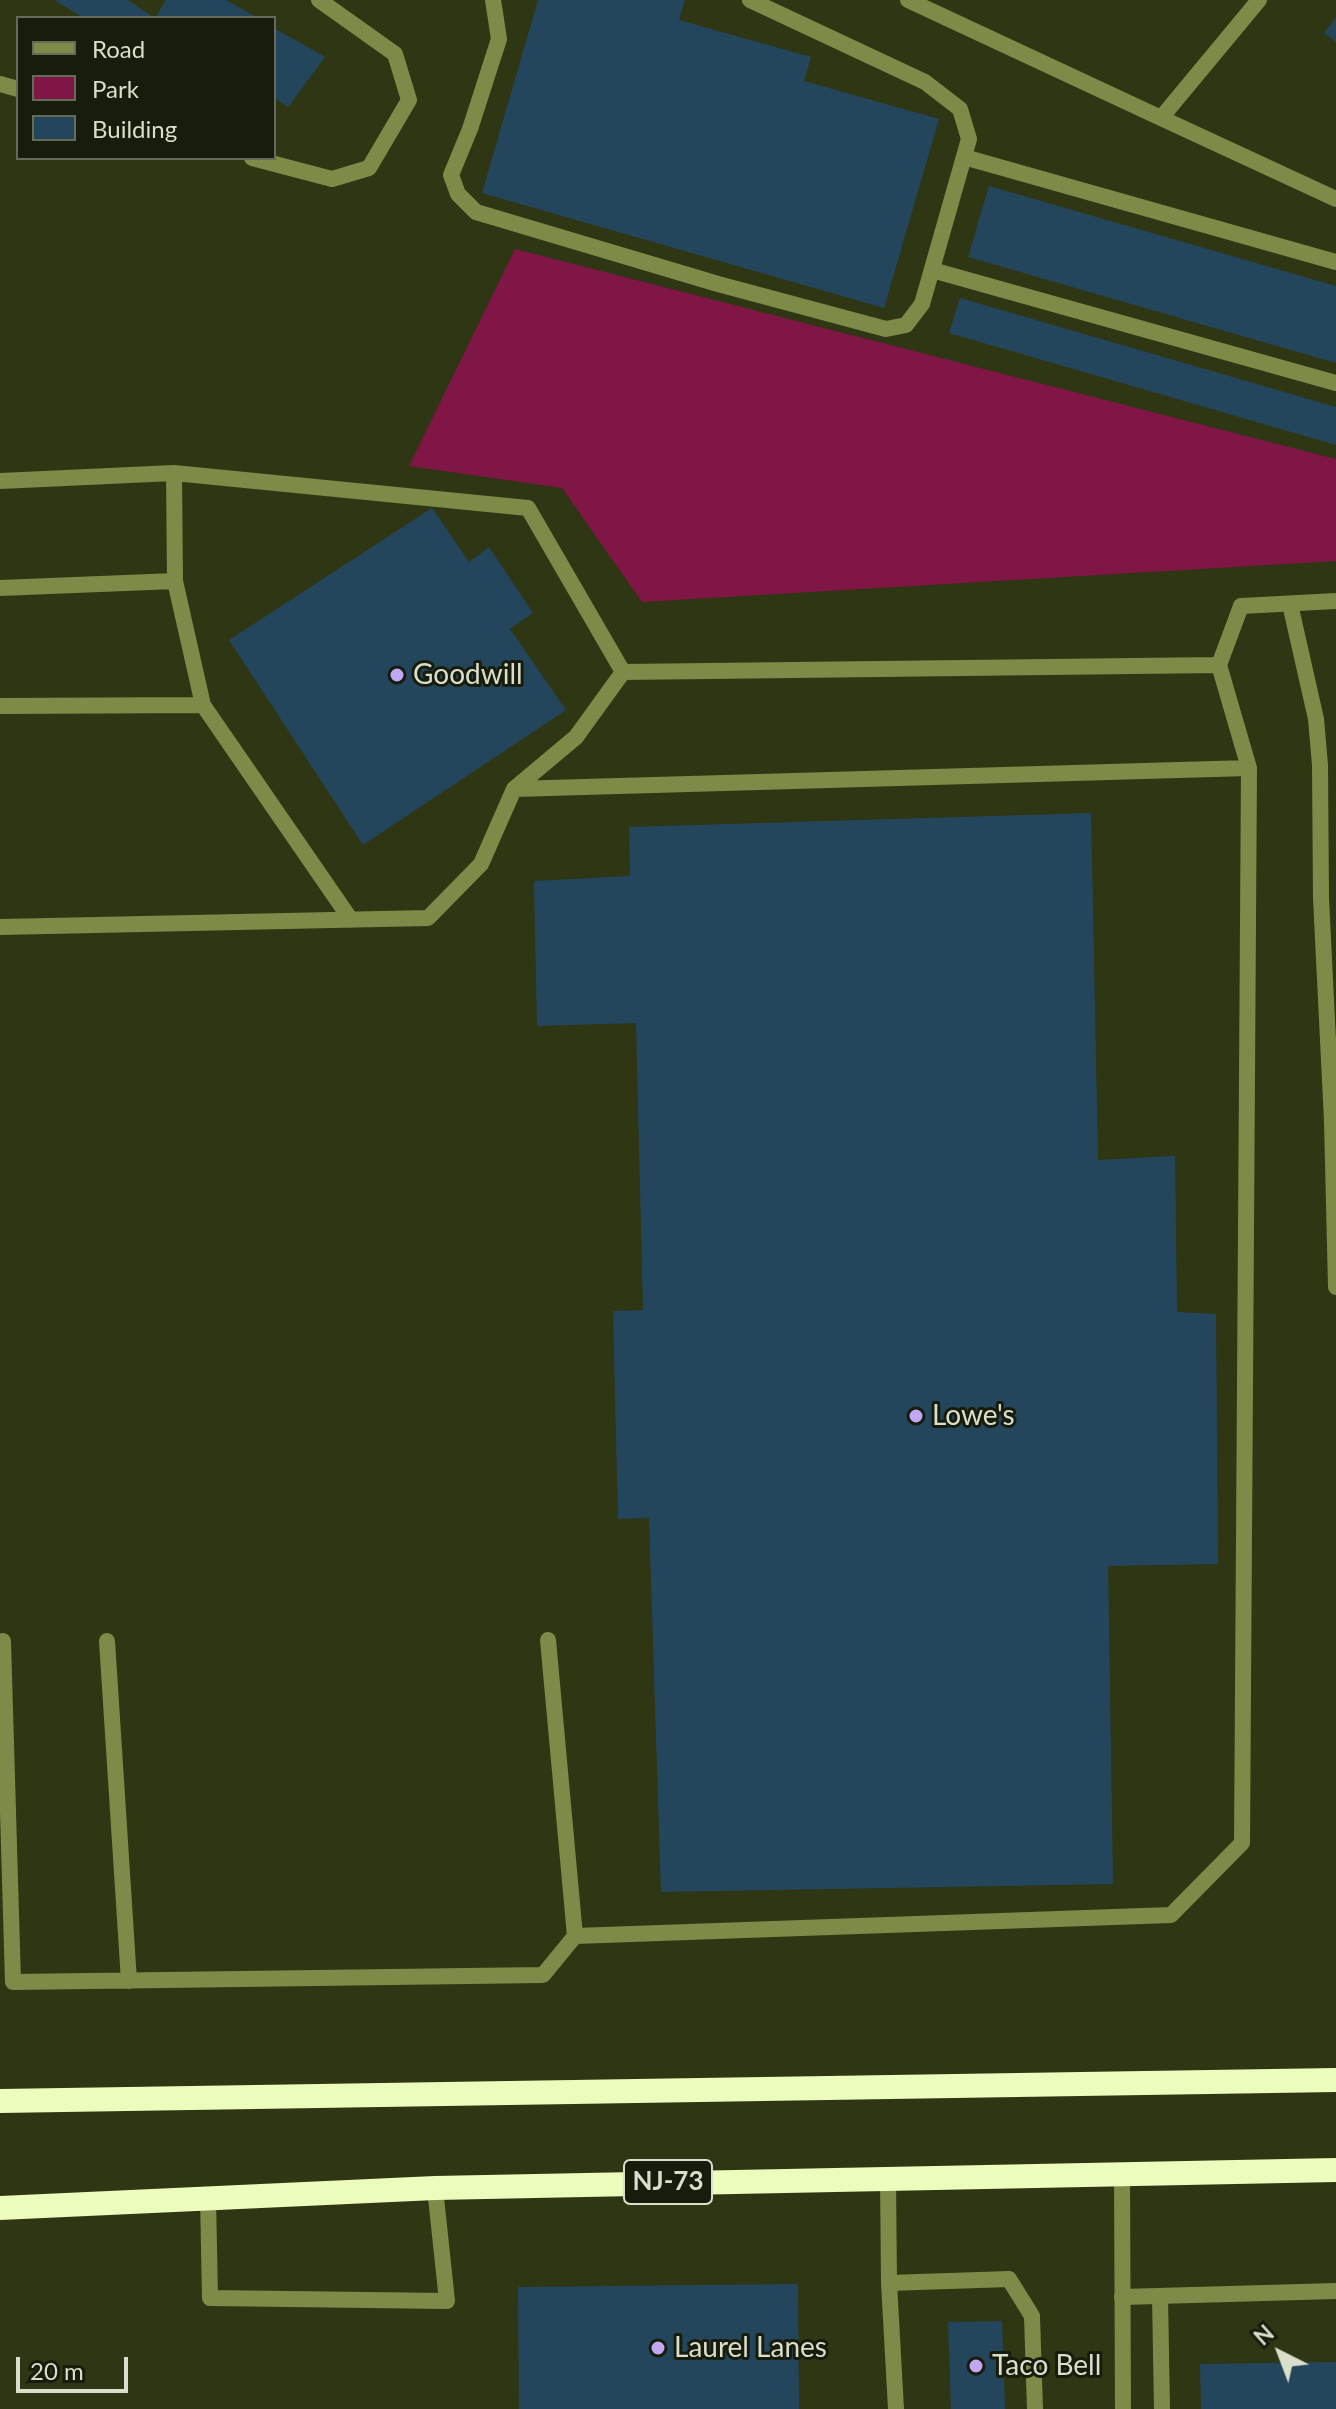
<!DOCTYPE html>
<html>
<head>
<meta charset="utf-8">
<style>
	body { margin:0 }
	#map { position:relative; width:1336px; height:2409px; overflow:hidden; background:#2f3613; font-family:Lato,sans-serif }
	canvas { display:block }
	.legend { position:absolute; left:16px; top:16px; width:260px; height:144px; box-sizing:border-box; background:#181c0d; border:2px solid #656a59; margin:0; padding:10px 14px; list-style:none; font-size:24px; color:#d9dfca }
	.legend li { display:flex; align-items:center; gap:16px; height:40px }
	.legend b { width:40px; border:2px solid #656a59 }
	.north { position:absolute; left:1240px; top:2313px; width:80px; height:80px; -webkit-text-stroke:6px #181c0d; paint-order:stroke; rotate:318deg; font-size:22px; font-weight:700; line-height:32px; text-align:center; color:#d9dfca }
	.north::after { content:''; display:block; margin:auto; width:28px; height:36px; background:#d9dfca; clip-path:polygon(50% 0,100% 100%,50% 72%,0 100%) }
	.scale { position:absolute; left:16px; top:2357px; width:112px; height:36px; box-sizing:border-box; border:4px solid #d9dfca; border-top:0; padding-left:10px; font-size:24px; line-height:28px; white-space:nowrap; color:#d9dfca; -webkit-text-stroke:6px #181c0d; paint-order:stroke }
</style>
</head>
<body>
<div id="map">
<canvas width="1336" height="2409"></canvas>
<ul class="legend">
<li><b style="height:10px;background:#7c8b47"></b>Road</li>
<li><b style="height:22px;background:#7f1645"></b>Park</li>
<li><b style="height:22px;background:#24465d"></b>Building</li>
</ul>
<div class="north">N</div>
<div class="scale">20 m</div>
</div>
<script>
const c = document.querySelector('canvas').getContext('2d');
c.lineJoin = 'round';
function fill(path, color) { c.fillStyle = color; c.fill(path, 'evenodd'); }
const toPath = rows => new Path2D(rows.map(r => 'M' + r).join(''));
function strokePath(path, color, width, dash) { c.strokeStyle = color; c.lineWidth = width; c.lineCap = dash ? 'butt' : 'round'; c.setLineDash(dash || []); c.stroke(path); }
function write(font, color, halo, rows, align = 'center') {
  c.font = font + ' Lato,sans-serif'; c.lineWidth = 6; c.setLineDash([]); c.textBaseline = 'middle'; c.strokeStyle = halo; c.fillStyle = color; for (const [text, x, y, turn = 0] of rows) {
    c.save(); c.translate(x, y); c.rotate((+turn || 0) * Math.PI / 180); c.textAlign = isNaN(turn) ? turn : align; if (halo) c.strokeText(text, 0, 0); c.fillText(text, 0, 0); c.restore();
  }
}
fill(toPath([
	[515,249,1336,459,1336,561,642,602,562,488,409,466]
]), '#7f1645');
fill(toPath([
	[54,0,128,0,155,18,166,0,226,0,258,18,84,18],
	[538,0,685,0,679,20,811,57,804,81,939,119,884,308,482,193],
	[1336,17,1336,42,1324,33],
	[274,28,325,57,288,107,274,98],
	[989,186,1336,286,1336,363,968,257],
	[960,298,1336,407,1336,445,949,333],
	[432,508,469,562,489,547,533,613,510,629,566,710,363,845,229,640],
	[1091,813,1098,1160,1175,1156,1177,1312,1216,1314,1218,1564,1108,1566,1113,1884,661,1892,649,1518,618,1519,613,1311,643,1310,636,1023,537,1026,534,881,630,876,629,827],
	[798,2284,799,2409,519,2409,518,2287],
	[1002,2321,1005,2409,951,2409,948,2322],
	[1336,2362,1336,2409,1201,2409,1200,2364]
]), '#24465d');
strokePath(toPath([
	[493,0,499,39,470,129,451,175,458,194,476,212,718,284,886,329,906,325,922,304,969,139,960,109,925,82,750,0],
	[908,0,1161,118,1259,0],
	[0,84,18,89],
	[1161,118,1336,199],
	[964,157,1336,262],
	[252,158,332,179,369,168,409,100,395,54,319,0],
	[932,270,1336,383],
	[174,473,175,581],
	[0,481,174,473,528,508,623,672],
	[0,588,175,581,203,705],
	[1290,604,1316,719,1320,765,1321,898,1332,1121,1336,1287],
	[0,706,203,705,351,920],
	[514,789,1249,768],
	[0,927,428,918,481,864,514,789,576,737,623,672,1219,665,1241,606],
	[3,1641,13,1982,543,1975,575,1936,548,1640],
	[107,1641,129,1981],
	[575,1936,1171,1915,1242,1843,1249,768,1219,665],
	[888,2177,889,2283,896,2409],
	[208,2197,210,2298,447,2301,435,2188],
	[889,2283,1009,2279,1032,2316,1035,2409],
	[1160,2296,1162,2409],
	[1122,2297,1336,2291]
]), '#7c8b47', 16);
strokePath(toPath([
	[1241,606,1336,601],
	[1122,2173,1123,2409]
]), '#7c8b47', 16);
strokePath(toPath([
	[0,2101,1336,2080],
	[0,2208,435,2188,1336,2170]
]), '#ecfcbd', 24);
for (const [x, y, r, color] of [
	[397,675,8,"#c1a8f3"],
	[916,1416,8,"#c1a8f3"],
	[658,2348,8,"#c1a8f3"],
	[976,2366,8,"#c1a8f3"]
]) { const dot = new Path2D(); dot.arc(x, y, r, 0, 2 * Math.PI); c.fillStyle = color; c.fill(dot); strokePath(dot, '#181c0d', 3); }
for (const [x, y, w] of [
	[668,2182,88]
]) { const box = new Path2D(); box.roundRect(x - w / 2, y - 22, w, 44, 6); c.fillStyle = '#181c0d'; c.fill(box); strokePath(box, '#d9dfca', 2); }
write('bold 26px', '#d9dfca', null, [
	["NJ-73",668,2182]
]);
write('28px', '#d9dfca', '#181c0d', [
	["Goodwill",413,675],
	["Lowe's",932,1416],
	["Laurel Lanes",674,2348],
	["Taco Bell",992,2366]
], 'left');
</script>
</body>
</html>
